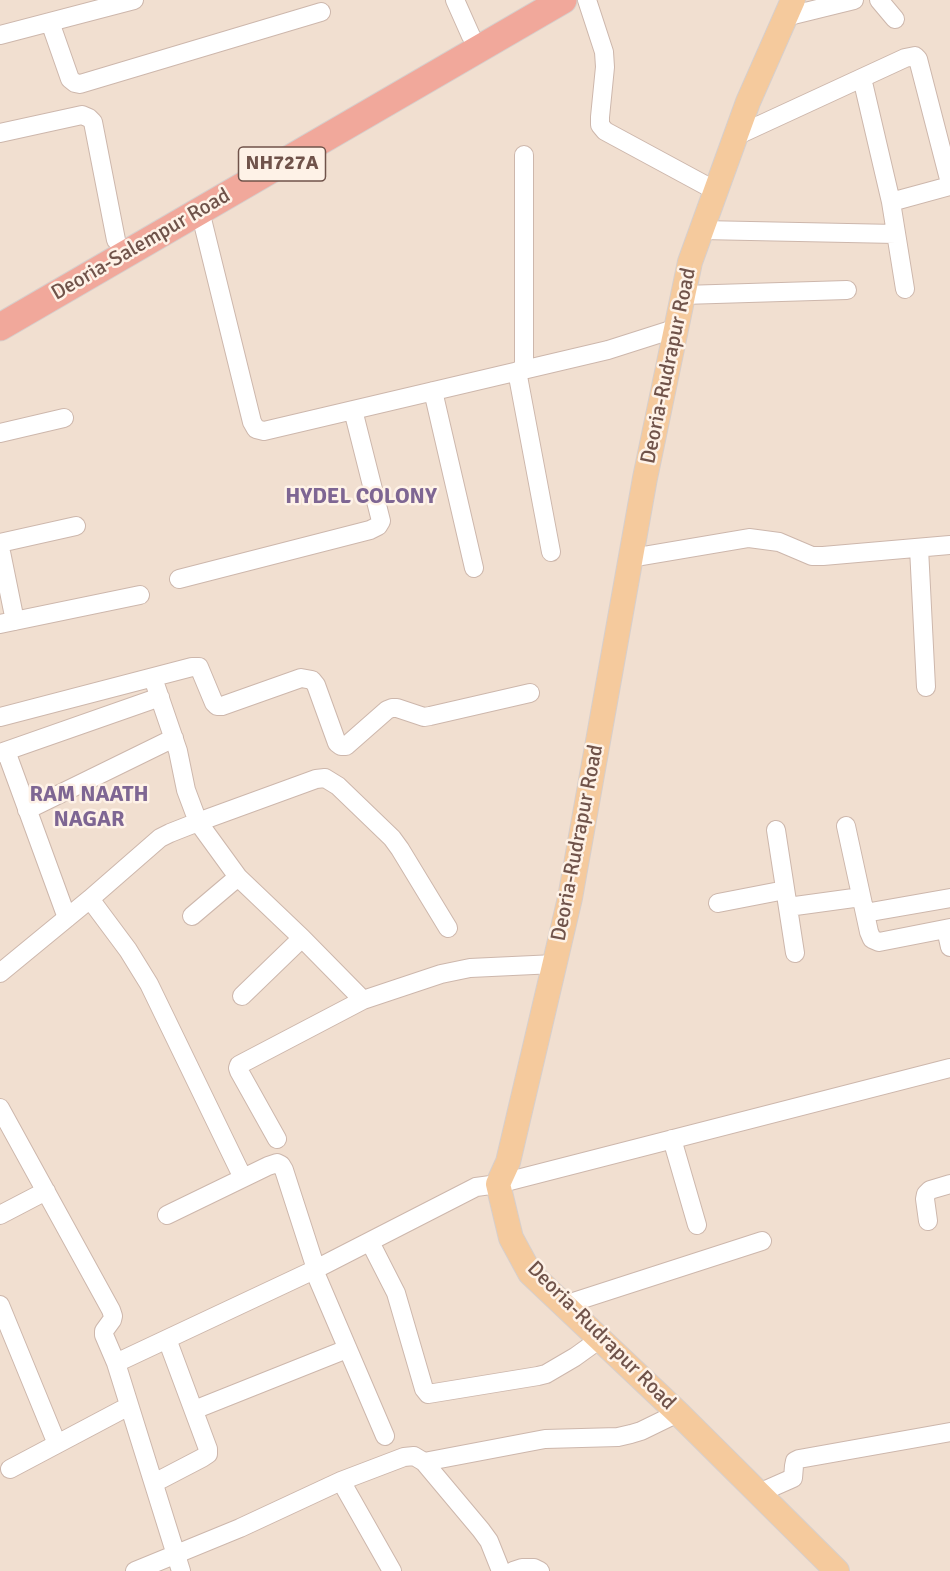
<!DOCTYPE html>
<html>
<head>
<meta charset="utf-8">
<style>
	body { margin:0 }
	canvas { display:block; background:#faeee1 }
</style>
</head>
<body>
<canvas width="950" height="1571"></canvas>
<script>
const c = document.querySelector('canvas').getContext('2d');
c.lineJoin = 'round';
function fill(path, color) { c.fillStyle = color; c.fill(path, 'evenodd'); }
const toPath = rows => new Path2D(rows.map(r => 'M' + r).join(''));
function strokePath(path, color, width, dash) { c.strokeStyle = color; c.lineWidth = width; c.lineCap = dash ? 'butt' : 'round'; c.setLineDash(dash || []); c.stroke(path); }
function write(font, color, halo, rows, align = 'center') {
  c.font = font + ' Signika,sans-serif'; c.lineWidth = 5; c.setLineDash([]); c.textBaseline = 'middle'; c.strokeStyle = halo; c.fillStyle = color; for (const [text, x, y, turn = 0] of rows) {
    c.save(); c.translate(x, y); c.rotate((+turn || 0) * Math.PI / 180); c.textAlign = isNaN(turn) ? turn : align; if (halo) c.strokeText(text, 0, 0); c.fillText(text, 0, 0); c.restore();
  }
}
fill(toPath([
	[0,0,950,0,950,1571,0,1571]
]), '#f1dfd0');
const minor = toPath([
	[455,0,471,36],
	[587,0,604,52,605,67,600,117,600,125,605,131,716,191],
	[879,0,895,19],
	[785,17,854,0],
	[50,22,70,79,75,83,80,84,321,12],
	[0,35,134,0],
	[862,78,891,202,905,289],
	[0,133,82,115,89,118,93,122,116,240],
	[736,136,905,58,915,56,918,59,950,183],
	[891,202,950,186],
	[200,211,252,422,256,429,264,431,608,350,677,328],
	[702,230,896,234],
	[683,295,847,290],
	[524,370,524,155],
	[517,371,551,552],
	[433,391,474,568],
	[0,433,64,418],
	[0,543,76,526],
	[0,547,15,621],
	[919,548,926,687],
	[631,558,749,538,779,542,812,556,823,556,950,545],
	[179,579,370,530,378,526,381,521,353,410],
	[0,624,140,595],
	[153,678,178,751,186,790,198,822,238,877,302,938,363,1000,441,974,470,968,555,964],
	[0,717,192,667,199,667,214,703,217,706,222,706,301,678,312,680,316,685,337,743,341,746,346,746,387,710,392,708,397,708,424,717,430,716,530,693],
	[6,751,67,918],
	[0,753,160,697],
	[27,810,174,738],
	[846,826,869,932,872,939,879,942,950,928],
	[776,830,795,953],
	[90,899,128,950,149,984,243,1178],
	[718,903,785,890],
	[788,907,861,897],
	[865,913,950,898],
	[192,916,238,877],
	[946,929,950,947],
	[0,973,90,899,160,838,170,833,198,822,316,779,325,778,338,786,392,838,400,849,448,928],
	[242,996,302,938],
	[0,1108,111,1310,113,1316,112,1320,104,1331,104,1335,116,1363],
	[277,1139,239,1071,238,1068,239,1065,363,1000],
	[672,1139,697,1225],
	[0,1215,46,1191],
	[167,1215,268,1166,277,1163,281,1165,284,1170,316,1269],
	[928,1221,925,1199,926,1194,930,1190,950,1184],
	[370,1242,396,1293,424,1389,428,1394,538,1376,546,1374,575,1357,600,1339],
	[314,1270,385,1436],
	[0,1305,57,1444],
	[564,1305,762,1241],
	[194,1410,347,1349],
	[424,1462,545,1439,618,1437,631,1434,641,1431,678,1413],
	[10,1469,129,1406],
	[341,1481,392,1571],
	[154,1483,202,1458,208,1454,208,1449,167,1339],
	[759,1493,793,1478,794,1466,795,1461,799,1459,950,1432],
	[135,1571,240,1528,341,1481,404,1457,414,1456,424,1462,481,1530,489,1541,501,1571],
	[181,1571,116,1363,314,1270,476,1187,498,1184,950,1068],
	[513,1571,522,1568,534,1568,540,1571]
]);
const major = toPath([
	[793,0,748,102,690,262,645,478,570,898,508,1162,498,1184,511,1238,530,1273,678,1413,837,1571]
]);
const highway = toPath([
	[0,327,563,0]
]);
strokePath(minor, '#cdb7ac', 20);
strokePath(major, '#d7cfcc', 26);
strokePath(highway, '#d7cfcc', 29);
strokePath(minor, '#fff', 18);
strokePath(major, '#f5ca9d', 24);
strokePath(highway, '#f1a89b', 27);
for (const [x, y, w] of [
	[282,164,87]
]) { const box = new Path2D(); box.roundRect(x - w / 2, y - 17, w, 34, 4.5); c.fillStyle = '#fef2e7'; c.fill(box); strokePath(box, '#70534a', 1.5); }
write('bold 20px', '#70534a', null, [
	["NH727A",282,164]
]);
write('21px', '#70534a', '#fef2e7', [
	["Deoria-Salempur Road",141,245,-30],
	["Deoria-Rudrapur Road",669,366,-78],
	["Deoria-Rudrapur Road",578,843,-79],
	["Deoria-Rudrapur Road",601,1336,45]
]);
write('bold 22px', '#7e6693', '#fef2e7', [
	["HYDEL COLONY",361,497],
	["RAM NAATH",89,795],
	["NAGAR",89,820]
]);
</script>
</body>
</html>
